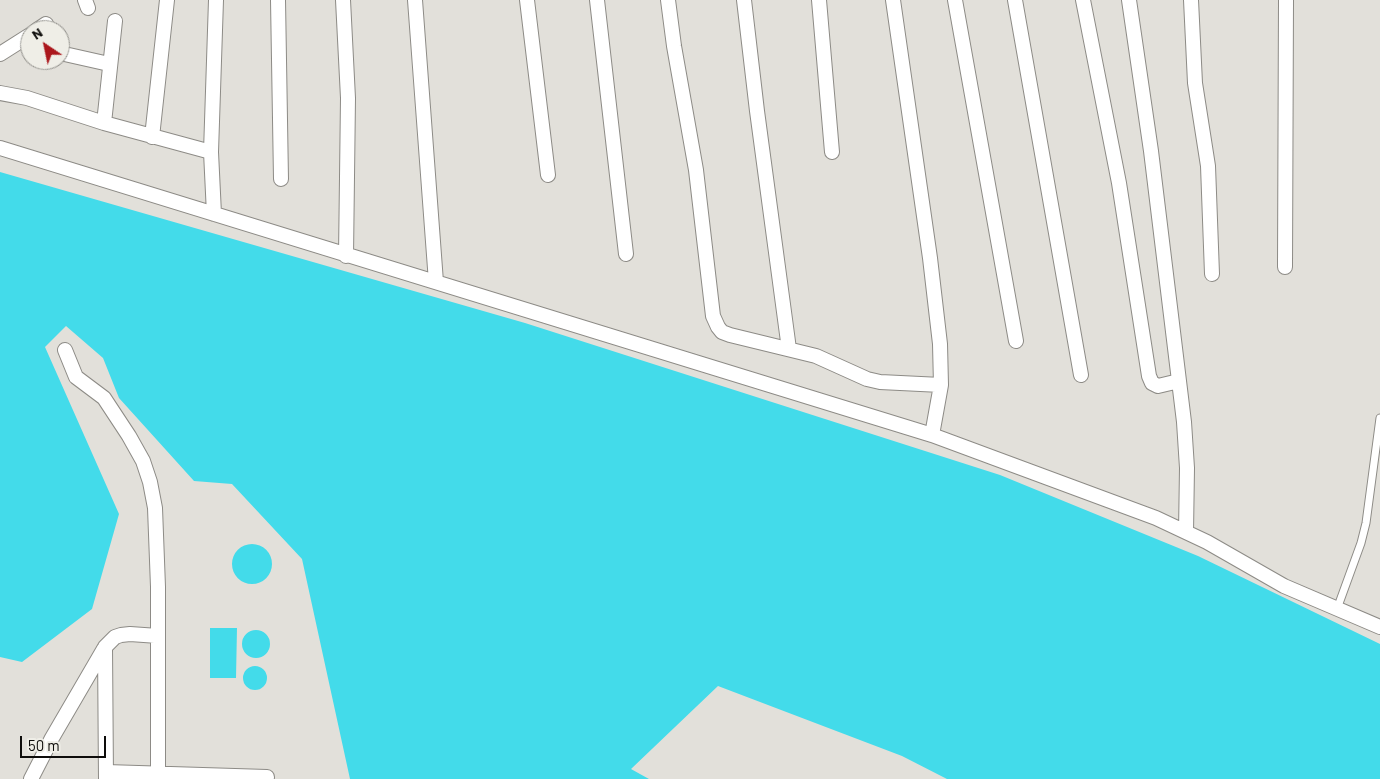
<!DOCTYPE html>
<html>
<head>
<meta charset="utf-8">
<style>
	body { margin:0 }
	#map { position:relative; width:1380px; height:779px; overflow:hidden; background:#e2e0da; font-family:Barlow,sans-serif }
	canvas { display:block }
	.north { position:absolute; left:20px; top:20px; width:50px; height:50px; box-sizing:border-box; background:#efeee7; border:1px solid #95948f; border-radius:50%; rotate:326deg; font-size:14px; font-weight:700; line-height:20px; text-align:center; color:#0e0d0b }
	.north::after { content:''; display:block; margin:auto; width:18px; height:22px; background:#ab171c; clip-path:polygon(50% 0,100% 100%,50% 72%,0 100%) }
	.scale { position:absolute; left:20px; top:736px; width:86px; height:22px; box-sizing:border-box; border:2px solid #0e0d0b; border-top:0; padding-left:6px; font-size:15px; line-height:18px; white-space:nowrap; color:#0e0d0b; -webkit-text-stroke:4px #efeee7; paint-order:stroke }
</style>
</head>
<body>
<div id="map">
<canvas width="1380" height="779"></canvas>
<div class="north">N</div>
<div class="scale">50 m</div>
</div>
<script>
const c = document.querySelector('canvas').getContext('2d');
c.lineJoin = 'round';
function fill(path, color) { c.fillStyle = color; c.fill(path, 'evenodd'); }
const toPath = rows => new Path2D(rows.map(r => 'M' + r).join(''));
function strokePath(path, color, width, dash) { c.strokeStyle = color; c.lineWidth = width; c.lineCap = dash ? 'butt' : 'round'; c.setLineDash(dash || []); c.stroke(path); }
fill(toPath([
	[0,172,525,323,1000,475,1198,556,1380,644,1380,779,947,779,902,756,718,686,631,769,649,779,350,779,302,559,232,484,194,481,119,398,103,358,66,326,45,347,119,514,92,609,22,662,0,657],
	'232 564a20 20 0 1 1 40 0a20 20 0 1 1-40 0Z',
	[210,628,237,628,236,678,210,678],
	'242 644a14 14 0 1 1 28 0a14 14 0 1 1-28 0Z',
	'243 678a12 12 0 1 1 24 0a12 12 0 1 1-24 0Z'
]), '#43dbea');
const lane = toPath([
	[1337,609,1361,543,1366,523,1380,418]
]);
const street = toPath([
	[85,0,88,8],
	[278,0,281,179],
	[343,0,348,98,346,256],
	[415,0,436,282],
	[527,0,548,175],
	[597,0,626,254],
	[668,0,674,46,696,170,713,316,718,327,722,332,730,335,816,356,867,379,880,382,941,385],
	[744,0,757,111,789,349],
	[819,0,832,152],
	[893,0,930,258,940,344,941,385,932,435],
	[955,0,1016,341],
	[1015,0,1081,375],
	[1083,0,1119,183,1149,376,1152,383,1158,386,1179,381],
	[1129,0,1151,151,1184,422,1187,468,1186,532],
	[1191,0,1195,83,1208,166,1212,274],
	[37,30,46,24],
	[60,53,109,64],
	[0,54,30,35],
	[0,93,27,98,104,123,211,152],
	[104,123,115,21],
	[152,137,167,0],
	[0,148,932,435,1156,518,1207,542,1284,586,1380,627],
	[214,214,211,152,216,0],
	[1285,267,1286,0],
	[65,350,76,377,104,398,129,436,143,461,150,482,155,508,158,587,158,779],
	[105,647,106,779],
	[106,772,267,777],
	[31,779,52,738,105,647,115,637,121,635,130,634,158,636]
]);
strokePath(lane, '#8d8b86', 9);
strokePath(street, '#8d8b86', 16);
strokePath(lane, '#fff', 7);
strokePath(street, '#fff', 14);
</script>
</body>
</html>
